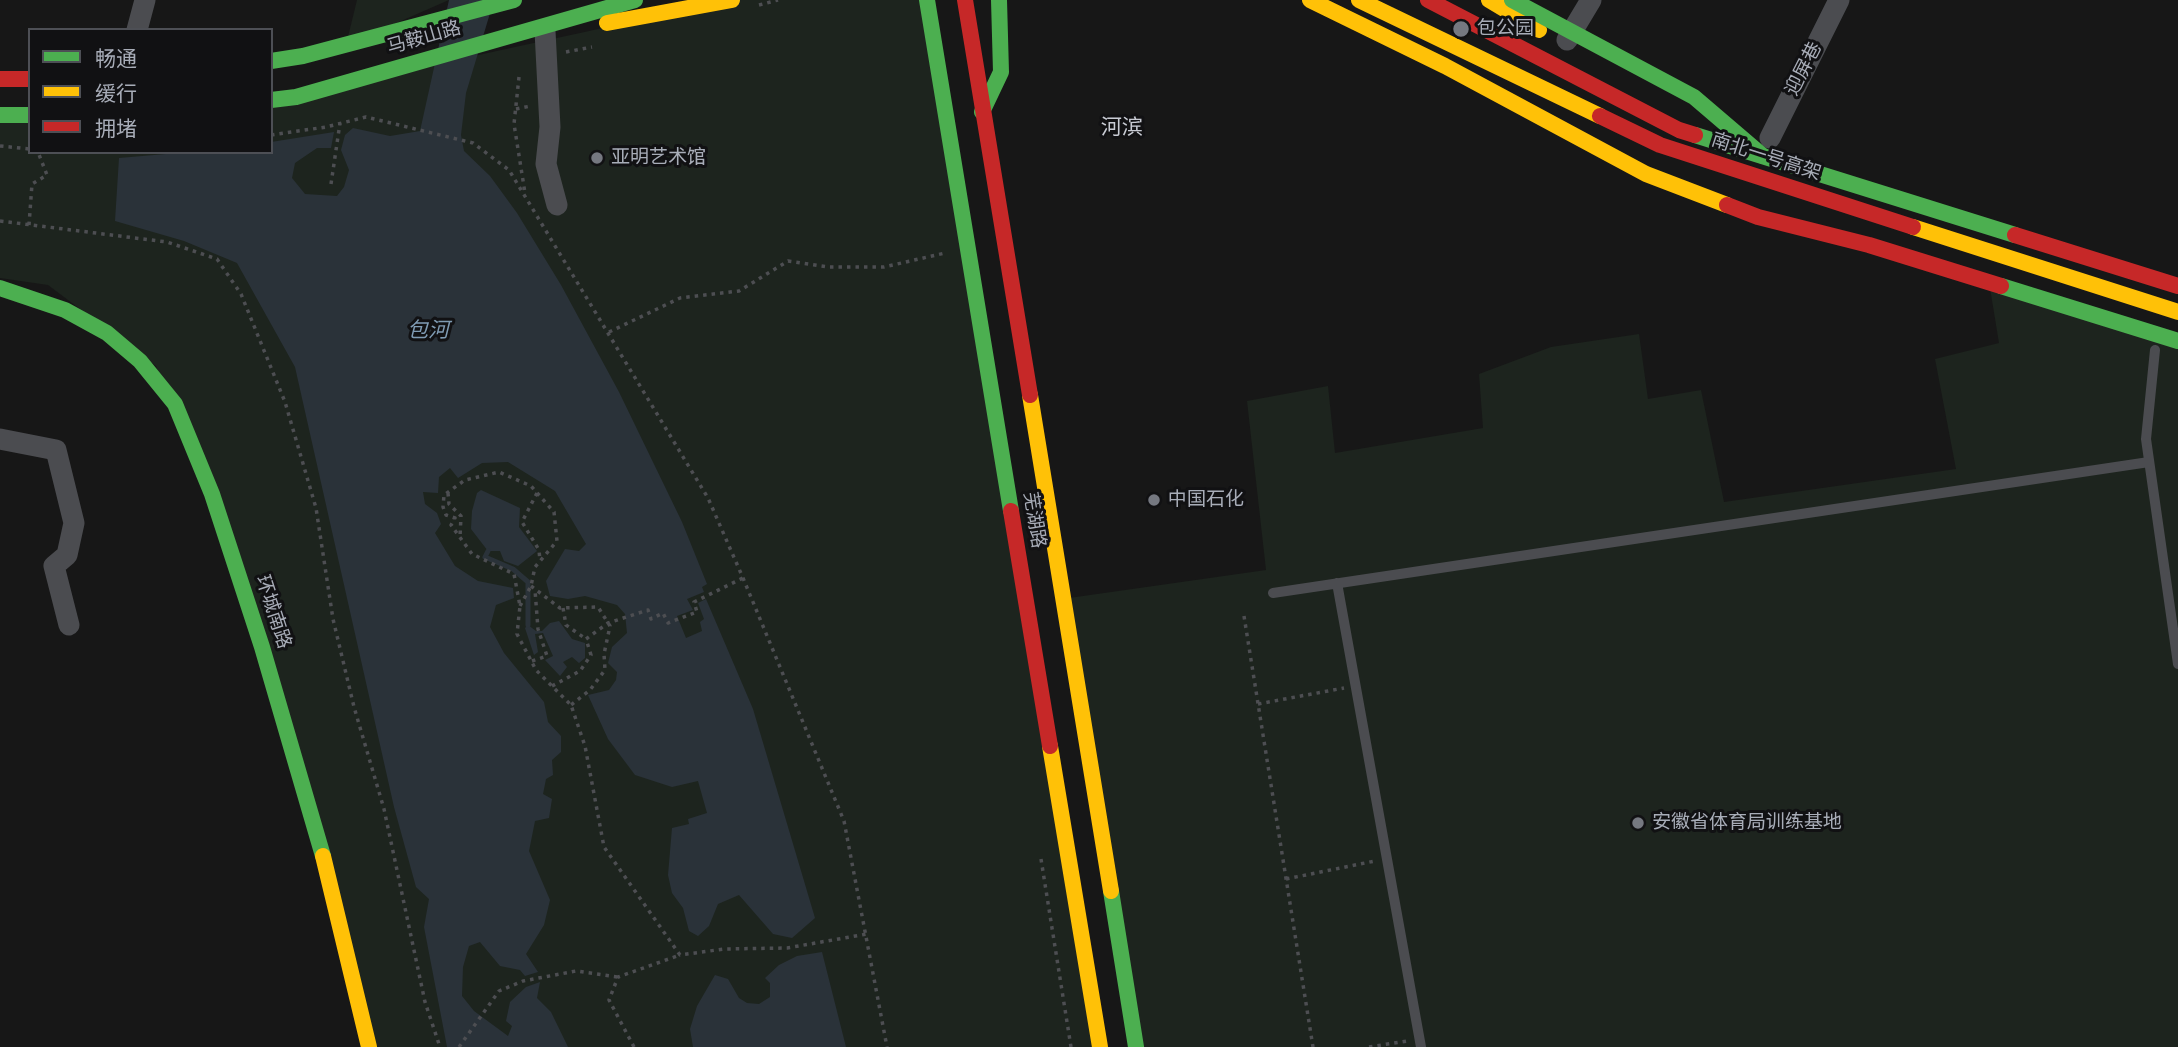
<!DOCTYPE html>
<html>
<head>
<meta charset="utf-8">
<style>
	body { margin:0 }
	#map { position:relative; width:2178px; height:1047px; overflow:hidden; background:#171717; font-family:Manrope,"Noto Sans SC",sans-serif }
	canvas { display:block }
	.legend { position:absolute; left:28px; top:28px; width:245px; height:126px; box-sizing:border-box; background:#111113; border:2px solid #4d4f55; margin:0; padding:9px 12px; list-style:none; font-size:21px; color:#a8adb8 }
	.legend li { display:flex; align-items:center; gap:14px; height:35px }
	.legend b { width:35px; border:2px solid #4d4f55 }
</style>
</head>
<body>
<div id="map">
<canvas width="2178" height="1047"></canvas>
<ul class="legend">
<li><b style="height:9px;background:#4caf50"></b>畅通</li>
<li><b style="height:9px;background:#ffc107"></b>缓行</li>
<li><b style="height:9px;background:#c62828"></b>拥堵</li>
</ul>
</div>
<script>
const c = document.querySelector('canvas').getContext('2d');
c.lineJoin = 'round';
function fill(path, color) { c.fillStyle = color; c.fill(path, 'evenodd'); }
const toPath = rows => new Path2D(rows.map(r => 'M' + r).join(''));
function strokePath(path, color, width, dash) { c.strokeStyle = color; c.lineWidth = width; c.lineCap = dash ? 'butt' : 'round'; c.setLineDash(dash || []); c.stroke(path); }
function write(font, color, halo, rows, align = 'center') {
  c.font = font + ' Manrope,"Noto Sans SC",sans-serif'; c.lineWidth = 6; c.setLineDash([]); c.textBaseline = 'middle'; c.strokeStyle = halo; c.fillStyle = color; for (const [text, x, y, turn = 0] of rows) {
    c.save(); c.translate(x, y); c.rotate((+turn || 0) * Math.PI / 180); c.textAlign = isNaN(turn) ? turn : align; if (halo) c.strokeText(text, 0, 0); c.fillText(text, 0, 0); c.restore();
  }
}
fill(toPath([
	[357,0,449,0,346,45],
	[732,0,927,0,1100,1047,365,1047,241,572,156,366,48,285,0,278,0,115,30,115,30,152,271,152,271,100],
	[1989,282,2178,341,2178,1047,1136,1047,1062,599,1266,570,1247,401,1328,386,1335,453,1483,428,1479,374,1551,347,1639,334,1648,399,1701,390,1724,502,1956,469,1935,359,1999,343]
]), '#1d241e');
fill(toPath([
	[449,0,494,0,466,93,461,135,464,151,490,176,517,213,561,285,619,392,682,522,707,584,702,587,704,592,687,599,693,610,677,616,686,638,702,631,700,622,704,619,698,603,706,599,753,709,815,918,792,938,773,934,739,895,718,904,709,926,698,936,689,931,683,908,672,893,668,875,672,828,689,824,688,819,707,813,698,781,672,787,635,775,608,739,588,695,609,690,616,680,617,672,608,663,612,647,627,633,625,614,617,605,585,596,568,599,550,596,546,581,565,549,579,551,586,544,555,491,508,462,482,463,458,478,450,468,439,477,438,493,423,492,425,504,437,513,441,524,435,533,455,566,478,581,513,588,514,598,496,605,490,627,504,653,544,702,548,722,561,736,561,752,552,760,553,775,546,779,543,794,552,799,549,818,535,821,529,851,550,900,544,925,526,954,538,972,525,976,520,970,500,966,480,942,469,946,463,967,462,996,474,1011,508,1036,512,1026,506,1021,510,1002,526,987,540,982,537,998,551,1012,568,1047,447,1047,424,927,429,899,416,887,394,807,295,367,237,263,184,241,115,221,119,158,189,152,271,152,271,142,334,132,331,148,317,148,295,163,292,178,305,194,337,196,344,187,349,170,341,150,345,135,353,128,390,136,420,131],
	[481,490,520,508,519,527,537,551,518,566,504,561,500,551,488,551,471,529,472,511,477,493],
	[559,621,572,639,585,643,585,658,579,663,572,657,563,662,567,667,560,676,545,660,553,656,543,633,535,634,538,652,534,655,525,628,528,625,536,631,542,631,550,623],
	[822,952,846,1047,693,1047,690,1029,697,1006,715,975,728,979,739,998,747,1003,759,1004,770,997,770,983,765,978,779,965,797,956]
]), '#2a3239');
strokePath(toPath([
	[488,551,485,557,513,569,528,582,528,625]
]), '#2a3239', 5);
strokePath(toPath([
	[759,5,778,0],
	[566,52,592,47],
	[519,77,514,124,525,193],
	[516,109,531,106],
	[271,135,326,127,366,117,473,143,509,170,708,498,743,578,844,821,887,1047],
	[0,146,30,149],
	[331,184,340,123],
	[0,221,167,242,217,259,241,294,285,402,316,508,333,619,354,707,384,809,425,1002,440,1047],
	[29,225,32,184,47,175,38,152],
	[609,332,680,298,739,291,788,261,828,267,884,267,945,253],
	[448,493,449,504,461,516,460,537],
	[537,493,522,522,539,550,540,561],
	[531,586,560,608,598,607,610,626,604,654,605,670,590,690,571,705],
	[520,606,531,586,535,567,557,541,554,512,531,486,499,472,465,480,444,495,443,507,446,515,455,518,451,525,472,554,514,574,520,606,517,634,536,670,571,705,585,746,604,847,680,955,724,949,787,948,867,934],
	[563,608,566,625,586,639],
	[1244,616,1313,1047],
	[532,661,547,656,538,629,535,590],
	[552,686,580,671,591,655,586,639,608,623,648,610,651,619,663,613,668,623,697,612,694,602,743,578],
	[1258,704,1344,688],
	[1041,859,1071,1047],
	[1286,879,1375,861],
	[459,1047,499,991,523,981,576,971,618,977],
	[634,1047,609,1000,618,977,680,955],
	[1369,1047,1407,1041]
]), '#4d4e52', 3.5, [3.5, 5]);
strokePath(toPath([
	[2155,350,2146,439,2178,664],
	[1337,583,1421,1047],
	[1273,593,2149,462]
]), '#4b4c50', 10);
strokePath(toPath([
	[137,30,145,0],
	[545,31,550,127,546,164,557,205],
	[1567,40,1591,0],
	[1770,138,1839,0],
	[0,439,56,450,74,523,67,555,54,566,69,625]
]), '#4b4c50', 21);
strokePath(toPath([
	[927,0,1011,511],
	[271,61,303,56,514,0],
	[271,100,296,97,635,0],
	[982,112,1001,72,999,0],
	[0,115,30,115],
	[1695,135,2015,235],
	[2001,286,2178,341],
	[0,288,65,310,107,333,140,361,175,404,212,494,262,647,323,856],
	[1111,891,1136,1047]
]), '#4caf50', 16);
strokePath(toPath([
	[1310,0,1445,66,1646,174,1727,205],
	[1489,0,1539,30],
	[607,23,732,0],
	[1030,395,1111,891],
	[1050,746,1100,1047],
	[323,856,369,1047]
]), '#ffc107', 16);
strokePath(toPath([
	[965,0,1030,395],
	[1428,0,1679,130,1695,135],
	[0,79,30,79],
	[1727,205,1758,217,1869,245,2001,286],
	[2015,235,2178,286],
	[1011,511,1050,746]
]), '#c62828', 16);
strokePath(toPath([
	[1512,0,1694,97,1763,156]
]), '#4caf50', 16);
strokePath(toPath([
	[1359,0,1600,116],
	[1913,227,2178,312]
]), '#ffc107', 16);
strokePath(toPath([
	[1600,116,1660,145,1913,227]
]), '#c62828', 16);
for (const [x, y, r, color] of [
	[1461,29,9,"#757880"],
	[597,158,7,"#757880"],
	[1154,500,7,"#757880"],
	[1638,823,7,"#757880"]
]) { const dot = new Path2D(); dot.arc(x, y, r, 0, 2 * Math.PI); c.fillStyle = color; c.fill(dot); strokePath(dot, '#111113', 2.5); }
write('19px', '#a8adb8', '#111113', [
	["包公园",1477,29],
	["亚明艺术馆",611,158],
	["中国石化",1168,500],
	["安徽省体育局训练基地",1652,823]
], 'left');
write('19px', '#a8adb8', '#111113', [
	["马鞍山路",424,38,-16],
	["迎屏巷",1804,69,-63],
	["南北一号高架",1766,157,18],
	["芜湖路",1034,520,81],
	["环城南路",273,612,72]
]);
write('21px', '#c9ccd4', '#111113', [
	["河滨",1122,128]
]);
write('italic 21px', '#7f9bb3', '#111113', [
	["包河",428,331]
]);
</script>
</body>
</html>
